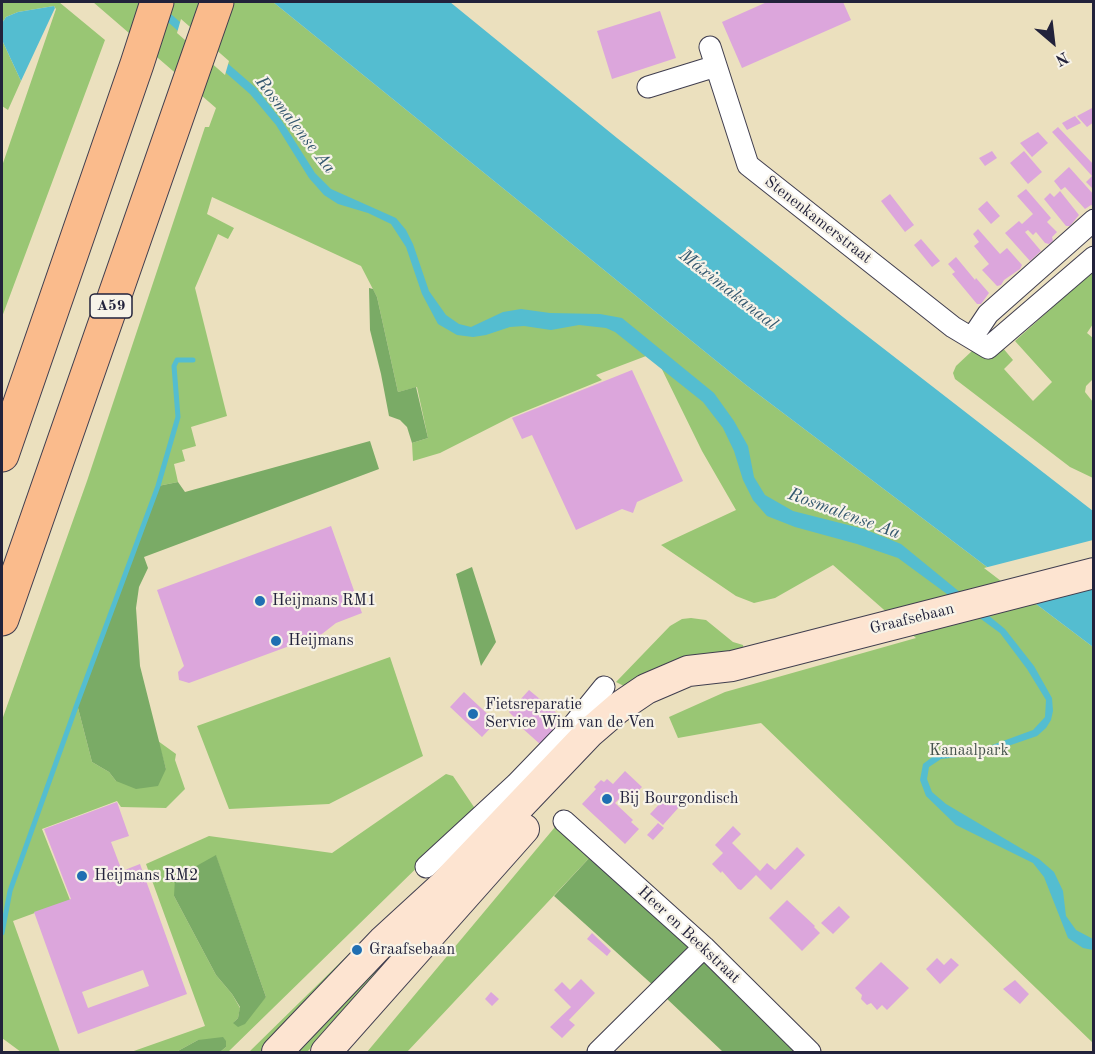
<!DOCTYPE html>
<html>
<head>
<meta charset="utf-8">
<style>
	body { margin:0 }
	#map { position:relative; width:1095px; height:1054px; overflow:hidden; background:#ebe0be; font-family:"Old Standard TT",serif }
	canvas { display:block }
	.frame { position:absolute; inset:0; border:3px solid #22223b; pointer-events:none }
	.north { position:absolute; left:1023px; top:12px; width:60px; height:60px; -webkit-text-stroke:4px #f7f3e8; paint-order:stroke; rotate:152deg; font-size:16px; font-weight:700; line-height:24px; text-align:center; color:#22223b }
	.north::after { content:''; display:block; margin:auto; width:21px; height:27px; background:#22223b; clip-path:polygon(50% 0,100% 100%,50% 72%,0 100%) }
</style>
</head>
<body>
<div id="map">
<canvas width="1095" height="1054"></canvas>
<div class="frame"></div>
<div class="north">N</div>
</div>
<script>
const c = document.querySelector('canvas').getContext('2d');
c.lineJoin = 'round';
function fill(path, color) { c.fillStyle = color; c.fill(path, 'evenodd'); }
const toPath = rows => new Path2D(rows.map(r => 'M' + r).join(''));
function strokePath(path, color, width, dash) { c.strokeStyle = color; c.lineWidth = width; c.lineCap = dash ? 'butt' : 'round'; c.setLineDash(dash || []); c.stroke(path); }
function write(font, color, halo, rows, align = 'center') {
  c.font = font + ' "Old Standard TT",serif'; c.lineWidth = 4.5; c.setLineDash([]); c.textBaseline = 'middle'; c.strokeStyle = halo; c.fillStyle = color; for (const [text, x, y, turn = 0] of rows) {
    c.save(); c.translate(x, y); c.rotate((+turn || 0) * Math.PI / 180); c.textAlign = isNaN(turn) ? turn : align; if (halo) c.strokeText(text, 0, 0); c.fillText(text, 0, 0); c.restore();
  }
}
fill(toPath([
	[2,2,59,2,105,40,2,317,2,166,56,9,54,6,18,12,6,17,2,23],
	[93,2,273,2,746,385,1093,647,1093,1043,761,723,678,738,669,717,725,692,916,638,833,565,775,598,754,603,736,596,661,545,736,510,702,451,654,353,596,375,602,380,511,417,440,453,413,461,412,443,428,438,417,387,398,392,377,297,361,266,212,197,207,214,234,228,228,239,218,234,195,288,227,416,191,427,196,446,182,450,185,461,174,464,178,482,158,486,77,704,92,762,109,772,116,781,166,769,158,741,176,754,175,760,185,789,166,808,121,807,117,801,42,829,70,900,13,921,60,1052,21,1052,2,1038,2,720,87,481,205,127,209,127,216,108],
	[2,40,21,81,8,110,2,106],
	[1093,271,1093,324,1087,333,1093,338,1093,379,1086,386,1085,392,1093,402,1093,478,1070,467,955,379,953,373,956,366,973,350,1002,347,1013,360,1004,369,1033,401,1052,382,1015,341],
	[691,618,706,620,733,642,743,645,744,651,624,686,616,682,670,626,682,619],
	[390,657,423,756,329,804,229,809,197,726],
	[446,774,453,776,476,810,228,1052,220,1052,226,1047,198,1040,176,1052,131,1052,205,1026,146,864,209,836,332,853],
	[216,856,266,997,233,1023,238,1018,240,1008,232,994,216,975,174,896],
	[555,827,592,855,407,1052,367,1052],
	[463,873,330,1028,307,1052,297,1052,366,981,391,947],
	[353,950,357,954,260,1052,249,1052]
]), '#99c674');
fill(toPath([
	[369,288,373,289,377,297,398,392,416,387,428,438,412,443,407,427,400,420,389,416,381,374,370,330],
	[370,441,379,469,144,557,148,568,139,587,136,608,140,666,166,769,158,786,136,789,116,781,109,772,92,762,77,704,158,486,178,482,185,492],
	[472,567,496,642,481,666,456,574],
	[216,855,266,997,245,1024,238,1027,233,1023,238,1018,240,1007,232,994,216,975,174,896,175,878],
	[592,855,690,948,655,987,554,896],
	[702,962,706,962,799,1052,723,1052,665,997],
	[223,1037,226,1041,226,1047,220,1052,176,1052,198,1040]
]), '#7aab66');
fill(toPath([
	[145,2,157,2,256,88,282,121,315,173,331,189,396,218,406,230,413,244,429,291,446,315,459,324,471,327,503,312,521,309,550,313,600,314,622,318,714,393,734,421,748,446,754,477,765,495,793,511,864,529,901,544,1005,629,1034,666,1052,698,1053,711,1051,720,1046,728,1037,736,985,754,941,759,929,767,927,779,932,792,946,804,1039,859,1054,872,1063,891,1066,916,1076,930,1093,939,1093,950,1083,948,1068,938,1044,877,1033,863,956,825,926,796,920,780,923,764,939,752,984,748,1033,730,1045,717,1046,700,1027,669,1000,633,898,558,857,544,795,527,767,516,753,500,743,480,734,451,723,428,703,402,615,332,606,328,579,325,551,330,524,326,510,327,486,335,473,337,457,335,438,324,422,294,406,247,391,224,368,213,338,204,324,195,309,178,276,125,250,94],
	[273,2,450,2,617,138,848,321,1093,511,1093,647,746,385],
	[54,6,55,8,21,81,2,40,2,23,6,17,18,12]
]), '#54bdd0');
fill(toPath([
	[181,19,229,61,225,75,177,33],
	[1093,540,1093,587,1031,604,984,568]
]), '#ebe0be');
strokePath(toPath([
	[2,933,10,891,77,704,158,486,178,417,174,366,177,360,193,360]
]), '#54bdd0', 5);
fill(toPath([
	[767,2,843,2,851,20,742,68,722,22],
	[660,11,676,58,612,79,597,31],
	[1094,107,1094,122,1087,127,1077,116],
	[1075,116,1081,123,1067,130,1062,123],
	[1058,127,1094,165,1094,190,1086,182,1092,176,1052,132],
	[1038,132,1048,143,1032,157,1020,143],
	[992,151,997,158,985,166,979,158],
	[1024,151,1042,172,1028,184,1010,163],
	[1069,167,1094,195,1094,206,1091,205,1085,209,1065,187,1061,190,1054,181],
	[1026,189,1051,218,1047,222,1057,232,1052,237,1053,241,1049,244,1045,243,1036,232,1033,235,1028,230,1025,232,1041,251,1030,261,1005,233,1019,221,1022,224,1033,214,1017,196],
	[1060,191,1079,215,1070,226,1066,226,1044,199,1050,193,1054,197],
	[890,194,914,225,905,232,881,201],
	[987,201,1000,216,991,224,978,209],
	[978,229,1000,254,1007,248,1022,265,1020,269,1004,280,1001,285,997,286,982,270,989,264,974,246,979,242,973,234],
	[921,239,940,261,932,267,914,245],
	[956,257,975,280,976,278,989,293,981,304,977,304,952,274,955,272,948,264],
	[632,370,683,481,637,502,633,513,622,509,576,530,532,435,522,439,512,418],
	[331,526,362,613,336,623,322,634,189,683,179,680,178,672,184,666,157,590],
	[529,690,564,719,541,745,512,719,514,717,509,712],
	[464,692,496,722,482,737,450,707],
	[625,771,642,787,626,803,620,798,615,803,633,820,631,822,639,829,625,844,582,804,596,789,594,787,601,780,604,782,607,779,613,784],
	[668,795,680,806,663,825,650,814],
	[117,802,129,836,111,842,122,871,140,864,187,994,78,1034,34,912,71,899,44,829],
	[143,970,149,986,88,1008,82,992],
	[658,823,664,828,653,840,647,835],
	[733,826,741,834,732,843,760,871,767,863,775,870,797,847,805,855,771,890,756,875,741,890,738,889,722,871,721,873,712,864,723,853,715,845],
	[787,900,815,926,814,927,820,933,802,951,769,918],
	[839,906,850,917,833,934,821,923],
	[592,933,611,951,607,956,587,939],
	[937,958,944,965,951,958,959,965,940,984,926,969],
	[881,962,909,988,887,1010,882,1005,877,1010,871,1003,867,1005,861,999,862,995,855,988],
	[581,979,595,993,569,1020,575,1025,562,1038,550,1027,571,1007,554,990,562,982,570,990],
	[1015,980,1029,994,1020,1004,1003,989],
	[491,992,499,999,492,1006,485,999]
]), '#dca6dc');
const street = toPath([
	[710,47,748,165,953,327,988,348,1094,257],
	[648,87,716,66],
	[972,338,988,314,1094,220],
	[564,821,704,947,810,1052],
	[426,867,516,784,574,724,604,687],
	[598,1052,704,947]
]);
const secondary = toPath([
	[277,1052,383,941,443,886,589,733,618,708,646,689,688,671,732,666,1094,573],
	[326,1052,524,829]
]);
const highway = toPath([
	[2,455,137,64,157,2],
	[2,619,217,2]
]);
strokePath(street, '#403e4f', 23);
strokePath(secondary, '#403e4f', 32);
strokePath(highway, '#403e4f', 35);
strokePath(street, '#fff', 21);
strokePath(secondary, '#fde4d1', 30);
strokePath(highway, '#fabb8c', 33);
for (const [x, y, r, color] of [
	[260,601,6,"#1f6fb2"],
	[276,641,6,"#1f6fb2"],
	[473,714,6,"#1f6fb2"],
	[607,799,6,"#1f6fb2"],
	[82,876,6,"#1f6fb2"],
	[357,950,6,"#1f6fb2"]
]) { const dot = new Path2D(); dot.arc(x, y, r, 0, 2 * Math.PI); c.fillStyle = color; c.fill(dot); strokePath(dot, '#f7f3e8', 2); }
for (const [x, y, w] of [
	[111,306,42]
]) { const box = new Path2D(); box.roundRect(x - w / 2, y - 12, w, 24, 4.5); c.fillStyle = '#f7f3e8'; c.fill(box); strokePath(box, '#22223b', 1.5); }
write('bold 15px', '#22223b', null, [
	["A59",111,306]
]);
write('16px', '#22223b', '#f7f3e8', [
	["Stenenkamerstraat",818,220,38],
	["Graafsebaan",912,619,-14],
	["Heer en Beekstraat",689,935,43]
]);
write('16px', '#22223b', '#f7f3e8', [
	["Heijmans RM1",272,601],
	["Heijmans",288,641],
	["Fietsreparatie",485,705],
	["Service Wim van de Ven",485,723],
	["Bij Bourgondisch",619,799],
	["Heijmans RM2",94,876],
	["Graafsebaan",369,950]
], 'left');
write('16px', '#46534c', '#f7f3e8', [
	["Kanaalpark",969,751]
]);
write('italic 18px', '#34586f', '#f7f3e8', [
	["Rosmalense Aa",295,125,52],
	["Máximakanaal",728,290,38],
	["Rosmalense Aa",844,514,20]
]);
</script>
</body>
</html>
